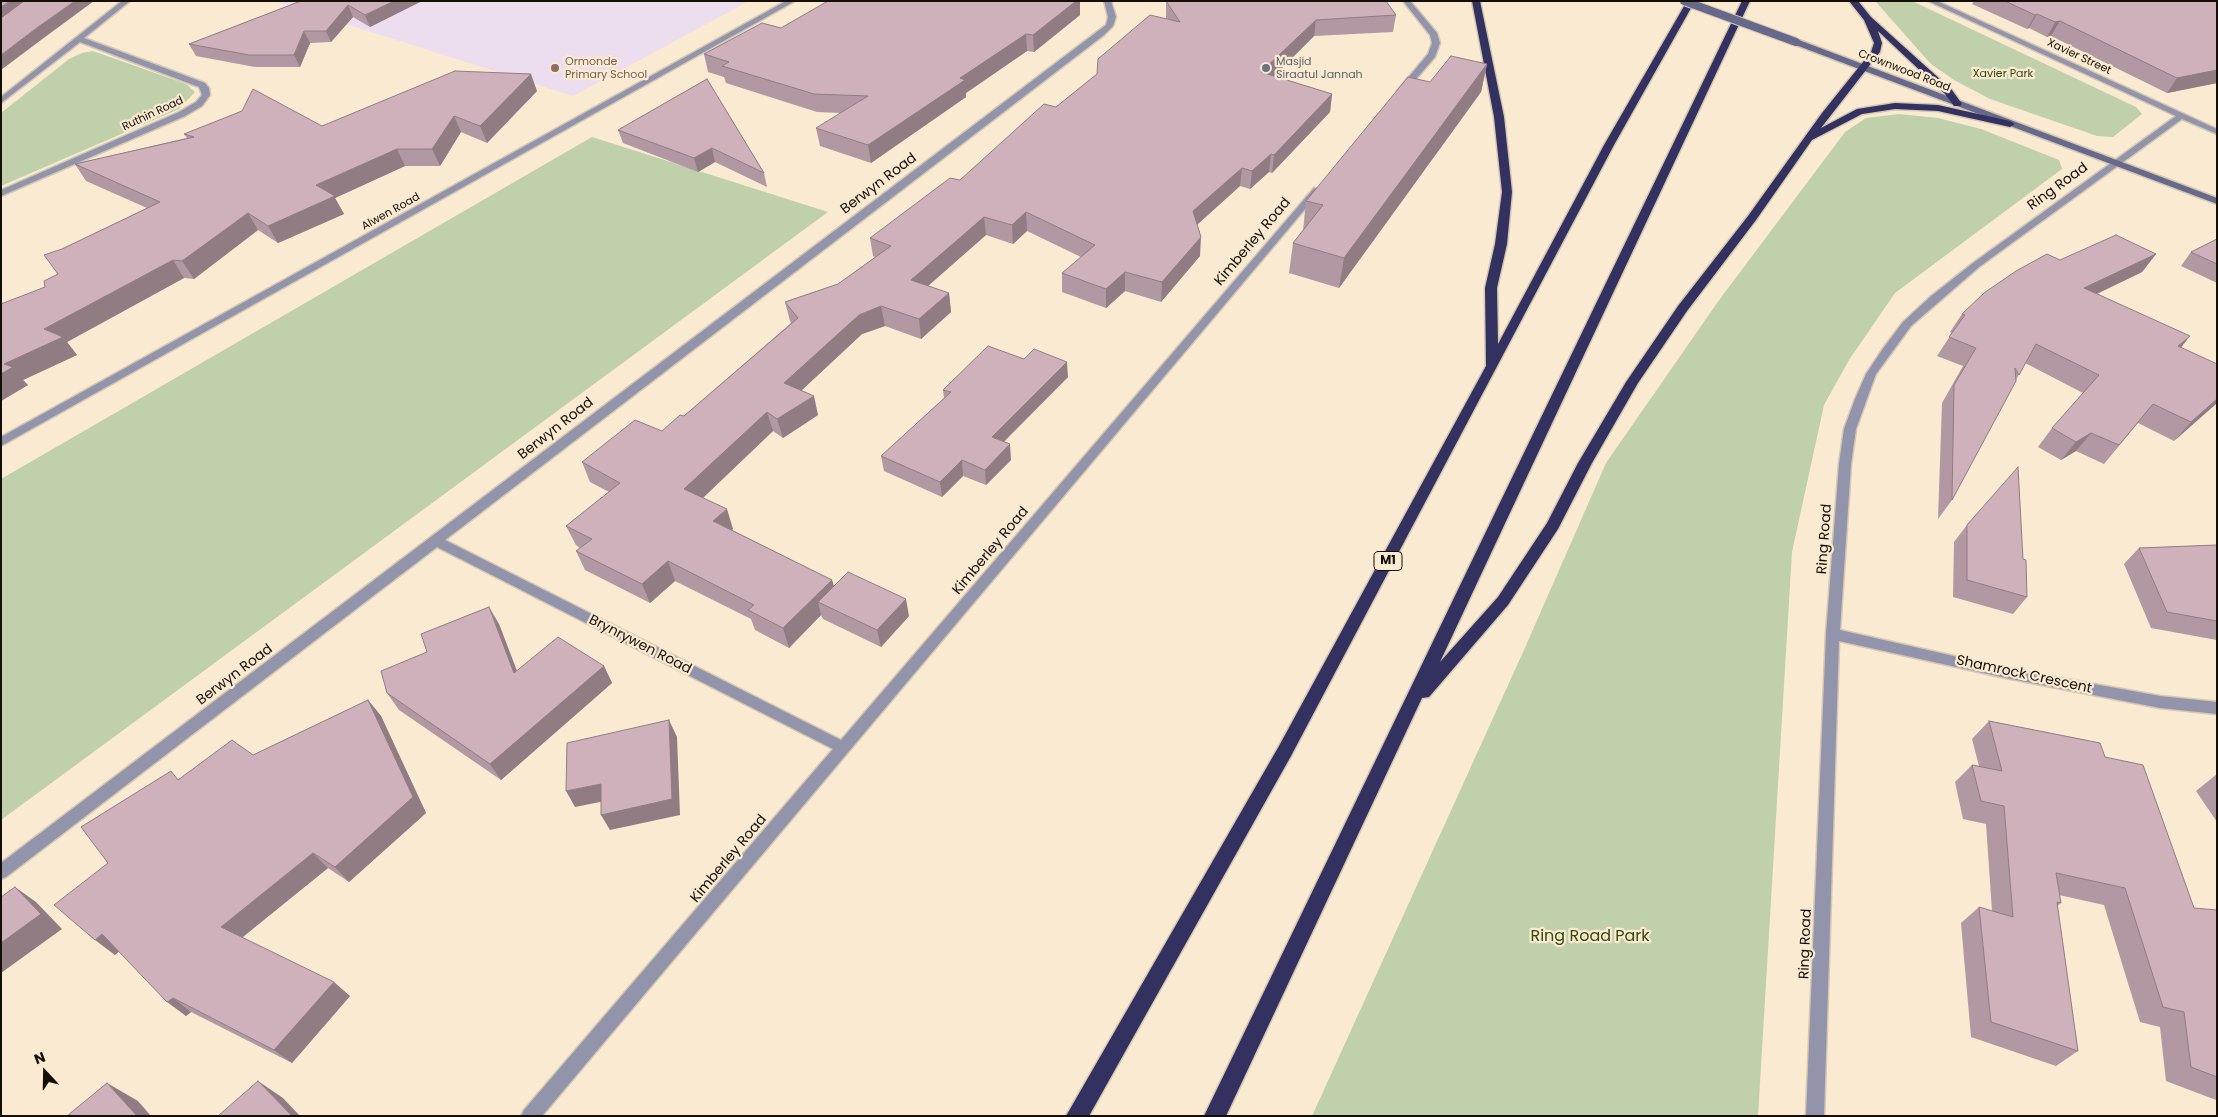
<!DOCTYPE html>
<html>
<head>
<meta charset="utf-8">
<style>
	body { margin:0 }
	#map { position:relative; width:2218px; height:1117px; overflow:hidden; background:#faead1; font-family:Poppins,sans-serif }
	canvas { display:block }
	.frame { position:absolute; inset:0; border:2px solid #130e06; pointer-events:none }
	.north { position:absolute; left:20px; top:1047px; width:50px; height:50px; -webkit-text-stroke:4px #faead1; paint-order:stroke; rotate:339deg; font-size:14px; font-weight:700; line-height:20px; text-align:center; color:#130e06 }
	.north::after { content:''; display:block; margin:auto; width:18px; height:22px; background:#130e06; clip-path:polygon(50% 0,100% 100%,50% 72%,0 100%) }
</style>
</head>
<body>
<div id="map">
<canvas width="2218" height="1117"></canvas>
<div class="frame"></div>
<div class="north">N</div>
</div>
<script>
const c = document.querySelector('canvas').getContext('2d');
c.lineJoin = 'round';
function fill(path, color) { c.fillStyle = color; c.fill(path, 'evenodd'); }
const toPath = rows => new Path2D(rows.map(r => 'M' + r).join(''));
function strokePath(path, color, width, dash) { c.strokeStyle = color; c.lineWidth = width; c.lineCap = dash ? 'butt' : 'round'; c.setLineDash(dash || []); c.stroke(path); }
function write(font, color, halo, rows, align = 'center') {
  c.font = font + ' Poppins,sans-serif'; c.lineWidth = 4.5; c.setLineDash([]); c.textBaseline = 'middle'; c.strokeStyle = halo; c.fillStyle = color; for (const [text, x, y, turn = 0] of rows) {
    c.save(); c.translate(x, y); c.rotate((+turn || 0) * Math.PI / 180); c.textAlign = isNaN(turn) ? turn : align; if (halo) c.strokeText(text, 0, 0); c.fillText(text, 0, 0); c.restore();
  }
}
fill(toPath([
	[274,1,749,1,573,96]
]), '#ecddef');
fill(toPath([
	[1875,1,1912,1,2136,107,2142,114,2113,137,2097,136,1990,99,1954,80,1931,64],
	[93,51,186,84,195,92,179,109,1,186,1,113,69,59,82,53],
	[1899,114,1938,118,1981,129,2059,160,2062,169,1895,293,1849,360,1824,405,1792,552,1758,1116,1312,1116,1524,650,1606,463,1717,303,1845,132,1866,118],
	[592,137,828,212,1,820,1,479]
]), '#c0d0ab');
const minor = toPath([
	[122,1,130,1,84,38,205,83,209,88,210,95,202,106,185,116,1,196,1,190,179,112,196,102,202,95,199,87,80,42,1,103,1,97,122,1],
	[786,1,795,1,1,446,1,437,786,1],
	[1104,1,1111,1,1116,17,1113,26,1104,35,445,540,841,740,1314,188,1321,190,542,1116,521,1116,524,1110,833,749,437,547,6,877,1,879,1,863,1098,31,1106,25,1108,17,1104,1],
	[1403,1,1410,1,1437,33,1440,43,1435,57,1404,93,1401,93,1397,91,1428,54,1432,43,1430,35,1403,1],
	[1928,1,1937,1,2217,129,2217,134,2182,119,1979,267,1911,326,1876,374,1856,429,1851,464,1840,630,2006,668,2160,696,2217,702,2217,714,2160,708,2006,678,1839,641,1824,1116,1806,1116,1826,634,1839,464,1844,429,1855,399,1866,374,1882,350,1903,322,1930,297,1973,263,2176,116,1928,1]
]);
const secondary = toPath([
	[1793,40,1799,40,2217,198,2217,204,1793,44,1793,40]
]);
const motorway = toPath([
	[1472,1,1480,1,1504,117,1512,192,1507,244,1497,288,1498,344,1604,145,1687,1,1695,1,1614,145,1291,756,1089,1116,1066,1116,1279,746,1486,366,1485,288,1495,244,1502,192,1494,117,1472,1],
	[1742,1,1750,1,1440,662,1498,597,1547,523,1578,463,1626,382,1678,306,1748,216,1822,113,1871,52,1874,43,1864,20,1849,1,1858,1,1871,17,1952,90,1962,104,1960,106,1954,106,1945,94,1878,31,1882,43,1880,52,1821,128,1857,109,1895,103,1938,105,2010,121,2015,124,2010,127,1938,111,1895,109,1862,114,1812,140,1756,220,1687,311,1638,383,1592,463,1558,529,1508,605,1429,697,1422,698,1226,1116,1204,1116,1742,1]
]);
strokePath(minor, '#d5c7b1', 3);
strokePath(secondary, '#d5c7b1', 3);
strokePath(motorway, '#d5c7b1', 3);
fill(minor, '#9294ac');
fill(secondary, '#67698c');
fill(motorway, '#323160');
const secondaryBridge = toPath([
	[1684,1,1796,42]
]);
strokePath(secondaryBridge, '#d5c7b1', 10, []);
strokePath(secondaryBridge, '#67698c', 8);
fill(toPath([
	[301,1,422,1,370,27,353,17,331,42,310,43,300,67,255,67,196,56,189,44],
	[1166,1,1396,15,1393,32,1314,36,1274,76,1332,94,1330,112,1272,173,1269,172,1250,189,1240,186,1197,225,1200,256,1161,302,1125,291,1106,308,1062,292,1062,273,1081,257,1027,231,1013,244,986,235,928,286,949,293,951,312,921,339,885,326,862,334,802,390,818,415,783,438,773,431,703,498,733,529,732,530,832,580,834,586,909,616,881,647,823,619,821,615,789,648,755,630,751,619,675,581,650,603,585,570,576,551,580,548,576,545,566,526,609,492,590,482,582,462,662,431,684,416,791,323,790,321,785,302,838,284,875,257,873,256,870,238,960,180,1056,107,1166,19],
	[1974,1,2217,1,2217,83,2167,93,2051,36,2047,37,2029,28,2027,29,1972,4],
	[1080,15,1034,52,1027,51,966,93,966,97,871,163,820,146,816,128,841,113,817,112,726,83,724,77,708,72,704,54,781,28],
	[1487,64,1481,92,1339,288,1289,273,1293,243,1303,231,1306,201,1430,82],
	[707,79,764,173,767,187,715,162,698,172,623,143,618,130],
	[537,91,487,143,461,132,440,166,405,166,335,198,344,214,278,243,258,230,194,279,184,278,67,342,77,355,23,380,28,385,1,401,45,287,58,274,62,249,147,208,86,181,75,164,187,138,184,134,322,126],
	[2217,239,2217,283,2181,266,2191,252],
	[2156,254,2142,272,2097,294,2181,348,2217,403,2174,441,2138,423,2104,464,2076,451,2061,460,2038,447,2052,428,2083,393,2025,363,2016,380,1952,500,1938,519,1942,403,1963,366,1937,356,1952,333,1950,332,1962,314,2060,260],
	[1068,377,1004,442,1011,460,986,485,963,476,942,497,884,471,881,456,944,398,943,390],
	[1967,525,2027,597,2013,614,1953,597,1954,542],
	[2217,545,2217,640,2151,628,2124,564,2139,548],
	[499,624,517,671,604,666,612,683,501,780,399,710,387,693],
	[368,700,381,716,426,813,349,882,328,868,242,937,350,996,292,1063,191,1012,186,1016,119,951,115,955,179,779,253,755],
	[1989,721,2100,743,2217,1077,2217,1100,2216,1100,2166,1081,2160,1027,2140,1022,2104,905,2059,895,2061,903,2057,906,2078,1051,2056,1066,1971,1037,1961,923,1979,907,1992,911,1986,824,1963,819,1955,782,1972,765,1979,766,1972,739],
	[2217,774,2217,822,2196,791]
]), '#b298a2');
fill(toPath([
	[10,1,29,1,1,22,1,7],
	[75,1,94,1,45,37,1,70,1,55,38,27],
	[394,1,422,1,370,27,365,15],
	[1076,1,1080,1,1080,15,1034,52,1033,35],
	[348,5,353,17,331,42,326,31],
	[2037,14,2029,28,2027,29,2035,15],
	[1316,20,1314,36,1260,90,1261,72],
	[2060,21,2051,36,2047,37,2055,22],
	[304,31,310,43,300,67,294,55],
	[1026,34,1027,51,966,93,966,97,871,163,868,145,960,78],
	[1487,64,1481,92,1339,288,1344,258],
	[2217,70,2217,83,2167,93,2177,78],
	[531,74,537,91,487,143,480,126],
	[1332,94,1330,112,1272,173,1274,155],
	[454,116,461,132,440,166,432,149],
	[712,148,715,162,698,172,694,158],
	[397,149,405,166,335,198,344,214,278,243,268,226,316,185],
	[1271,154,1269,172,1250,189,1252,171],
	[1242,168,1240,186,1191,230,1193,211],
	[1026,212,1027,231,1013,244,1012,225],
	[248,213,258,230,194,279,182,261],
	[984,217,986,235,913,299,911,280],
	[1201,237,1200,256,1161,302,1162,282],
	[2156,254,2142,272,2071,306,2084,288],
	[173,260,184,278,67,342,77,355,23,380,28,385,1,401,1,374,4,364,44,329],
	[1125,272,1125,291,1106,308,1106,289],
	[949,293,951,312,921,339,919,319],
	[881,306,885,326,862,334,789,402,784,383,859,315],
	[2190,336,2175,355,2178,346],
	[1067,362,1068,377,993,452,992,437],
	[814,396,818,415,783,438,777,419],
	[2217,399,2217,403,2174,441,2191,422],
	[767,412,773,431,691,509,684,489],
	[2091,433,2076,451,2061,460,2076,442],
	[1010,444,1011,460,986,485,985,470],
	[962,460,963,476,942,497,940,482],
	[727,509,733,529,720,541,713,521],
	[668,561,675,581,650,603,642,584],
	[832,580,837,599,818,602,821,615,789,648,783,628],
	[906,599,909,616,881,647,877,630],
	[489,607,499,624,524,690,514,673],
	[604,666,612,683,501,780,490,764],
	[368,700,381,716,426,813,349,882,335,867],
	[669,720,677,737,680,815,610,830,601,815],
	[601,784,610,800,575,807,566,791],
	[313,853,328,868,238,941,221,927],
	[15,887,36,902,62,929,1,973,1,943],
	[102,934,122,949,115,955,95,940],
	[334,982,350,996,292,1063,274,1050],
	[173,998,191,1012,186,1016,167,1002],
	[258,1081,283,1098,300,1116,292,1116],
	[107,1083,138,1101,151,1116,137,1116]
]), '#917c84');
const building = toPath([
	[1,1,10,1,1,7,1,1],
	[24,1,75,1,38,27,1,55,1,18,24,1],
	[301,1,394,1,365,15,348,5,326,31,304,31,294,55,249,55,189,44,301,1],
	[828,1,1076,1,1033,35,1026,34,960,78,965,80,868,145,816,128,868,96,814,94,722,66,729,62,704,54,762,23,781,28,828,1],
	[1166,1,1386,1,1396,15,1316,20,1261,72,1332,94,1274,155,1271,154,1252,171,1242,168,1193,211,1201,237,1162,282,1125,272,1106,289,1062,273,1095,245,1026,212,1012,225,984,217,911,280,949,293,919,319,881,306,859,315,784,383,814,396,777,419,767,412,684,489,727,509,713,521,832,580,783,628,748,610,754,605,668,561,642,584,576,551,592,539,566,526,620,483,582,462,635,420,662,431,680,415,684,416,798,318,785,302,838,284,891,246,870,238,950,178,960,180,1044,104,1056,107,1097,74,1098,59,1150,15,1180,22,1166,1],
	[2005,1,2217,1,2217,70,2177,78,2060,21,2055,22,2037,14,2035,15,2005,1],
	[1451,56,1487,64,1344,258,1293,243,1323,205,1306,201,1408,77,1430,82,1451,56],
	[455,71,531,74,480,126,454,116,432,149,397,149,316,185,335,196,268,226,248,213,182,261,173,260,44,329,63,337,4,364,13,367,1,374,1,304,45,287,44,281,58,274,44,255,62,249,160,202,75,164,194,137,184,134,242,111,253,89,322,126,455,71],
	[707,79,764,173,712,148,694,158,618,130,707,79],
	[2116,235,2156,254,2084,288,2190,336,2178,346,2217,364,2217,399,2191,422,2153,404,2119,445,2091,433,2076,442,2052,428,2099,375,2036,344,2019,375,2015,368,2016,381,1952,500,1954,385,1976,348,1949,337,1965,315,1962,314,1984,293,2016,271,2047,254,2060,260,2116,235],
	[2217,239,2217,264,2191,252,2217,239],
	[988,346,1024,359,1034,349,1067,362,992,437,1010,444,985,470,962,460,940,482,881,456,951,392,943,390,988,346],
	[2018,467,2023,559,2026,560,2027,597,1967,580,1967,525,2018,467],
	[2217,545,2217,621,2167,612,2139,548,2217,545],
	[848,572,906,599,877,630,818,602,848,572],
	[489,607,514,673,558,637,604,666,490,764,387,693,381,671,427,652,421,634,489,607],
	[368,700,413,797,335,867,313,853,221,927,334,982,274,1050,173,998,167,1002,102,934,95,940,54,905,108,863,81,827,171,771,178,780,232,740,253,755,368,700],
	[669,720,672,799,601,815,601,784,566,791,567,743,669,720],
	[1989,721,2100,743,2105,757,2143,765,2194,908,2217,910,2217,1077,2191,1067,2184,1012,2163,1007,2125,888,2056,873,2061,903,2057,902,2078,1051,1991,1022,1979,907,2013,917,2004,806,1981,801,1972,765,2002,771,1989,721],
	[15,887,41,914,1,943,1,897,15,887],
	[258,1081,292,1116,218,1116,258,1081],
	[107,1083,137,1116,67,1116,107,1083]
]);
fill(building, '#cfb1bc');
strokePath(building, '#917c84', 1);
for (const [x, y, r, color] of [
	[555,68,5,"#8d6e63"],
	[1266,68,5,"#6b7280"]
]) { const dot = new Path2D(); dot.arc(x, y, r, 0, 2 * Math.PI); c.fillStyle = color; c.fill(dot); strokePath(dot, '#faead1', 2); }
write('11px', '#130e06', '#faead1', [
	["Xavier Street",2079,57,25],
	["Crownwood Road",1904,71,21],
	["Ruthin Road",153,114,-25],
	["Alwen Road",391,212,-29]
]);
write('11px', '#785e54', '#faead1', [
	["Ormonde",565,62],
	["Primary School",565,75]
], 'left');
write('11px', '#5b616d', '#faead1', [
	["Masjid",1276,62],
	["Siraatul Jannah",1276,75]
], 'left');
write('11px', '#334707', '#faead1', [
	["Xavier Park",2003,74]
]);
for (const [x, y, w] of [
	[1388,561,28]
]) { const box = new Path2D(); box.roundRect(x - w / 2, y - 9.5, w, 19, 4); c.fillStyle = '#faead1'; c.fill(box); strokePath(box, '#130e06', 1); }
write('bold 12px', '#130e06', null, [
	["M1",1388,561]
]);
write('14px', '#130e06', '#faead1', [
	["Berwyn Road",879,184,-37],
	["Ring Road",2058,187,-36],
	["Kimberley Road",1253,242,-50],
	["Berwyn Road",556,429,-38],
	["Ring Road",1825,539,-86],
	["Kimberley Road",991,551,-50],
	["Brynrywen Road",640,645,27],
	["Berwyn Road",235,675,-37],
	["Shamrock Crescent",2024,675,12],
	["Kimberley Road",729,859,-50],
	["Ring Road",1806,944,-88]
]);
write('16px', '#334707', '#faead1', [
	["Ring Road Park",1590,937]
]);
</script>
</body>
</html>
